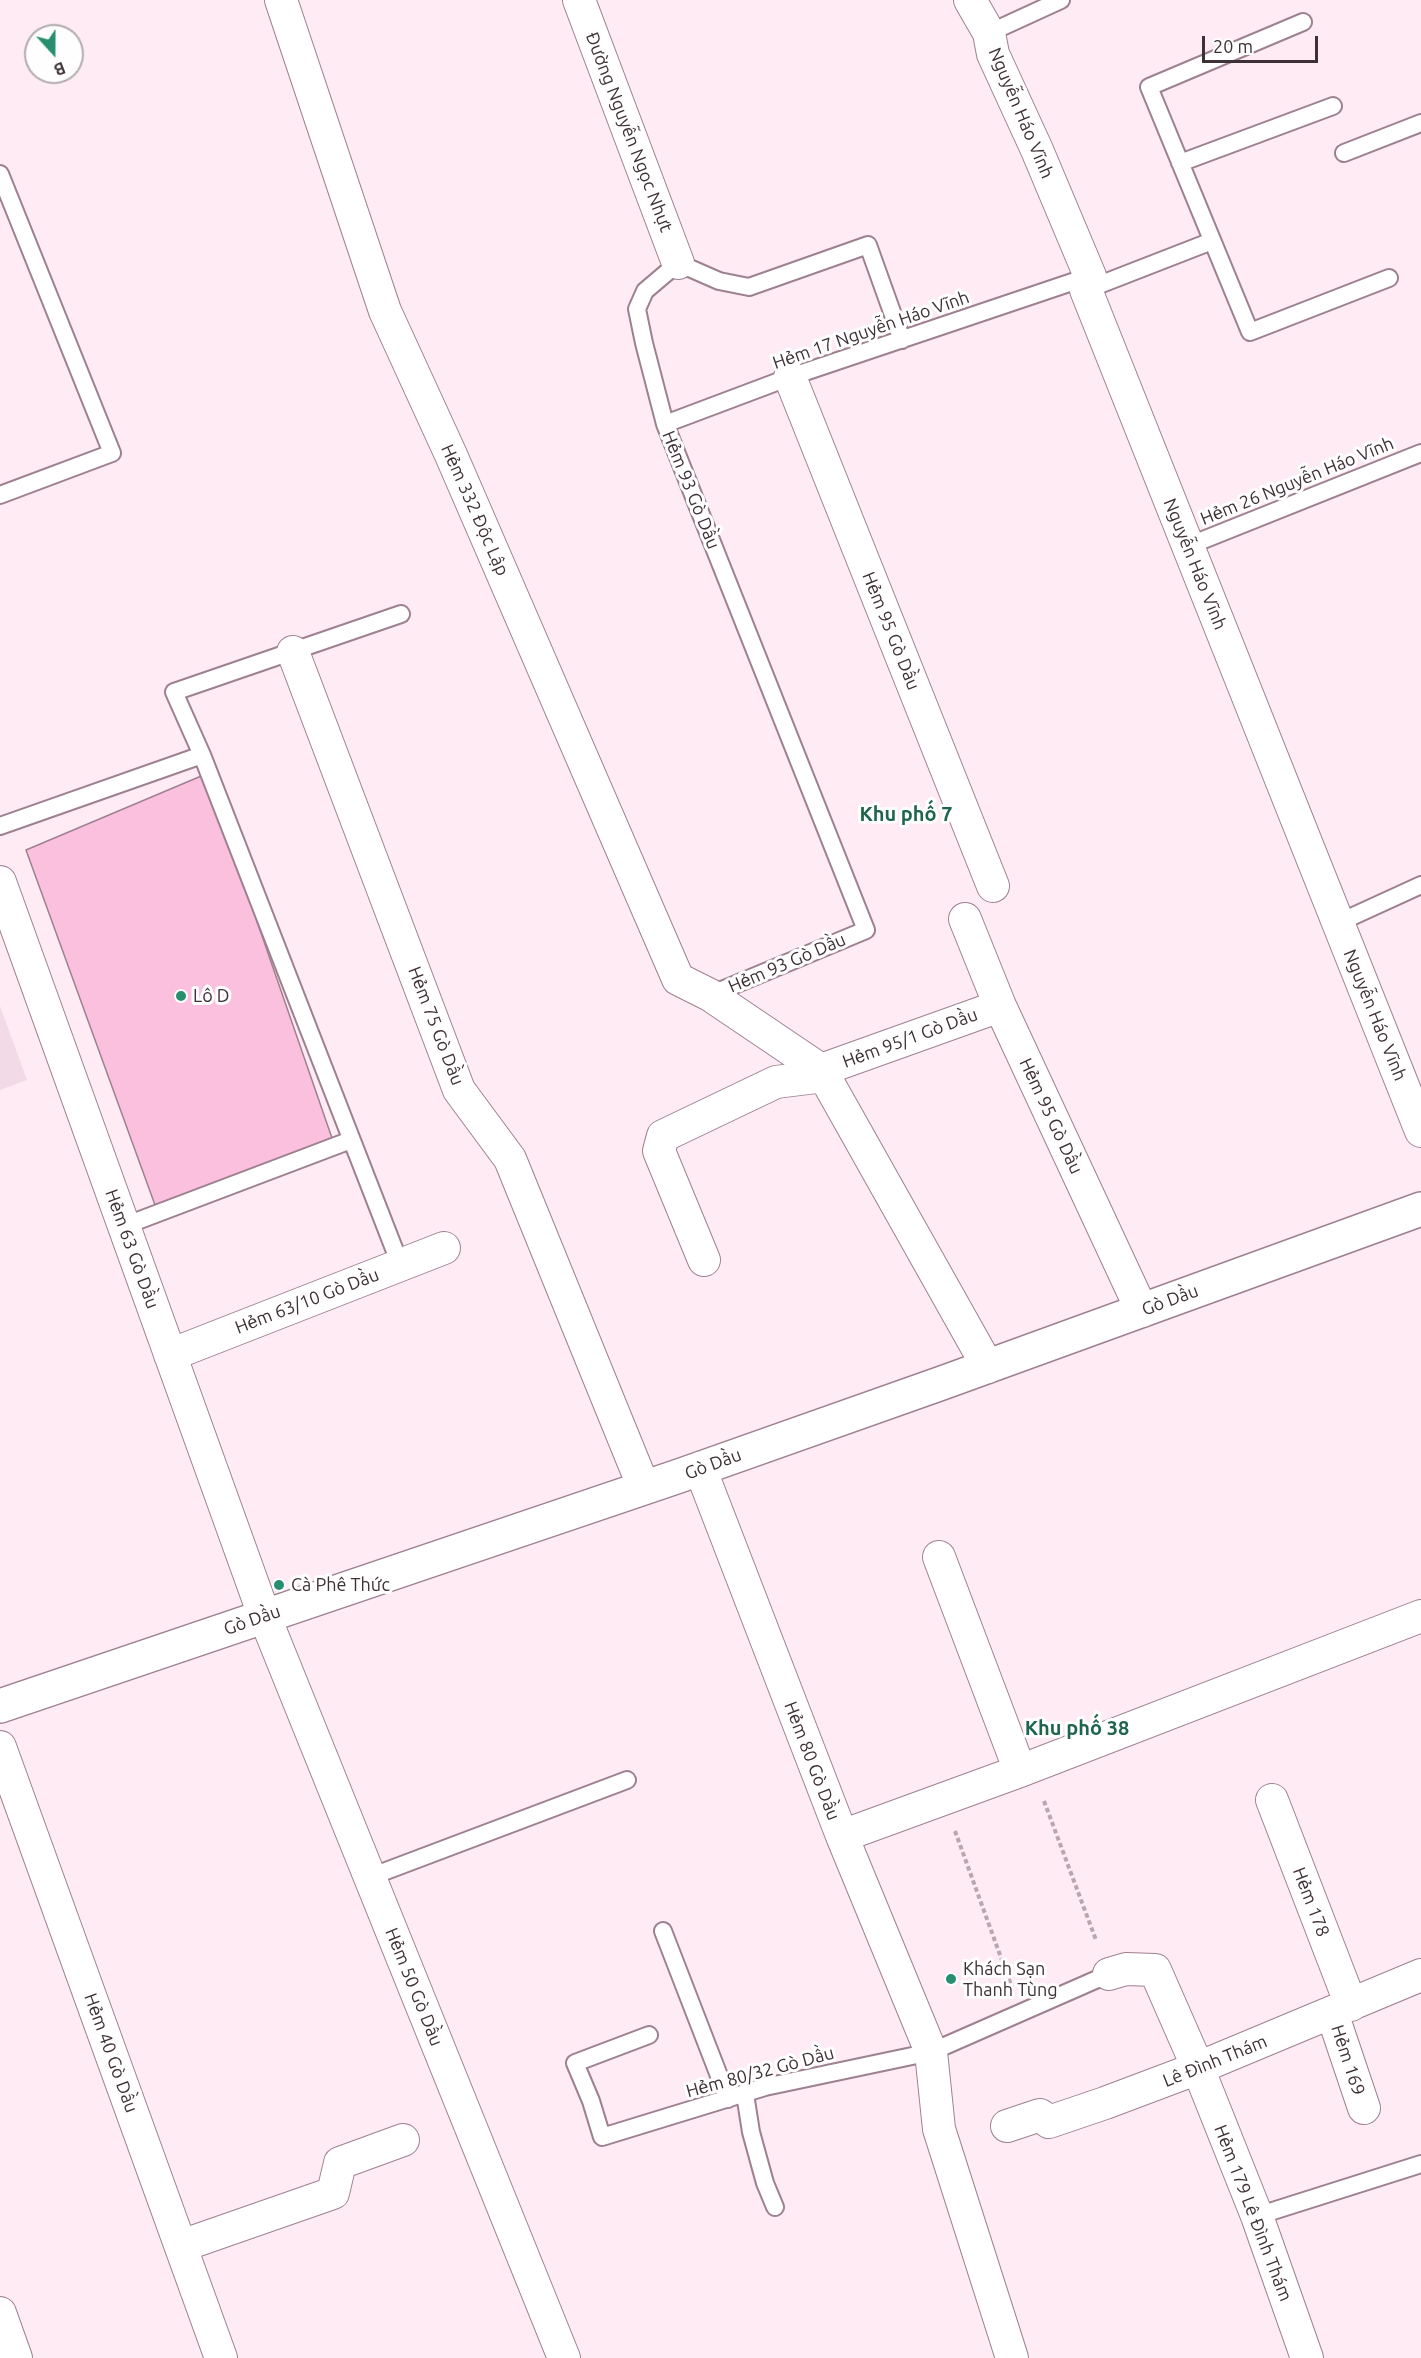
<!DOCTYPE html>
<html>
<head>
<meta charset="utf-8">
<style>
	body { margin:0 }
	#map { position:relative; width:1421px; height:2358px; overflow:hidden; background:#feebf4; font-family:Ubuntu,sans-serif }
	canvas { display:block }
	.north { position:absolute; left:24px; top:24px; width:60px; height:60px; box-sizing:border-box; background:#fefefe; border:2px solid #b1acae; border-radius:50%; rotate:159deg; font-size:16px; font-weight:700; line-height:24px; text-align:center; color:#3d3037 }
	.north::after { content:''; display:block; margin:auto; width:21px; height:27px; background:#278f6d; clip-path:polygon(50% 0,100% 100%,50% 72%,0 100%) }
	.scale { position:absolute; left:1202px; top:36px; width:116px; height:27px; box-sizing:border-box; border:3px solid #3d3037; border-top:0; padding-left:8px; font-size:18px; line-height:21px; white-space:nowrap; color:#3d3037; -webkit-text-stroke:4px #fefefe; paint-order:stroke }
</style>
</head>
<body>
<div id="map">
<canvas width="1421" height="2358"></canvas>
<div class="north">B</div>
<div class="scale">20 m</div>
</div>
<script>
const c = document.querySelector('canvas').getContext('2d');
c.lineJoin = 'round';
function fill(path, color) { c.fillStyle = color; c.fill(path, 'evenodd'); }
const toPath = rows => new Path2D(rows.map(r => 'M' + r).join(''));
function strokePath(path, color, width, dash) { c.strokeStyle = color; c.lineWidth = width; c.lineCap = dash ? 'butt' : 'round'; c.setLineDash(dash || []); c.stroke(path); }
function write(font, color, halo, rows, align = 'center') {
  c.font = font + ' Ubuntu,sans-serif'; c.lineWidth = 6; c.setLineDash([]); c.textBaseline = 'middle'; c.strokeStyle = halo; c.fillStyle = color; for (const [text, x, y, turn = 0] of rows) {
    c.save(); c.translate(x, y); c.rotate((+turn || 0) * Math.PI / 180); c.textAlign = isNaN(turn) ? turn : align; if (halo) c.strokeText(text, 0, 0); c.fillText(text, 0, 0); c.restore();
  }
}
fill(toPath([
	[0,1006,27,1080,0,1090]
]), '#f2dbe7');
const building = toPath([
	[206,774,333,1141,155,1205,26,850,206,774]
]);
fill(building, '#fbc0de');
strokePath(building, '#9e8190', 1.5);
const service = toPath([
	[1303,22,1149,87,1250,332,1389,278],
	[989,33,1061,0],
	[1344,153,1421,123],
	[1180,163,1333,106],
	[0,174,112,453,0,495],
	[1086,290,1212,241],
	[665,424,790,377,1090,276],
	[1188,546,1421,453],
	[0,826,202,755],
	[1338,923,1421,885],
	[710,995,866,930,665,424,644,343,637,309,645,291,678,263,719,281,749,287,868,245,902,340],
	[124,1226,351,1140],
	[400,1264,202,755,174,692,401,614],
	[370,1877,627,1780],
	[663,1931,728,2099],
	[649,2035,575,2063,591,2101,602,2137,765,2087,931,2052,1109,1974],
	[745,2094,751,2132,765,2183,775,2207],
	[1257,2216,1421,2164]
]);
const minor = toPath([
	[281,0,385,311,451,455,678,979,710,995,821,1070,988,1367],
	[579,0,678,263],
	[970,0,989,33,993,54,1037,150,1090,276,1086,290,1421,1131],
	[790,377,993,886],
	[293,652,459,1090,510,1159,644,1488],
	[0,882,264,1615,564,2358],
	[965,919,1000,1006,1142,1311],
	[821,1070,1000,1006],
	[704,1260,659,1151,663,1136,776,1082,824,1076],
	[170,1355,444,1248],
	[700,1468,842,1836,931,2052,939,2129,1012,2358],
	[939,1557,1020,1771],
	[0,1747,221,2358],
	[1272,1800,1351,2005],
	[842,1836,1020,1771,1421,1616],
	[1109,1974,1126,1969,1155,1970,1198,2068,1257,2216,1307,2358],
	[1332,2013,1364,2108],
	[1007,2126,1040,2115,1049,2122,1105,2103,1198,2068,1421,1975],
	[181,2246,333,2193,340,2163,403,2140],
	[0,2313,16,2358]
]);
const tertiary = toPath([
	[0,1706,679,1476,942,1383,1421,1209]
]);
strokePath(service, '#9e8190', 20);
strokePath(minor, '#9e8190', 34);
strokePath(tertiary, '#9e8190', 36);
strokePath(toPath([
	[1044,1801,1096,1940],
	[955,1831,1012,1988]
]), '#b7a7af', 4, [4.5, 3]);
strokePath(service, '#fff', 16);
strokePath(minor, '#fff', 32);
strokePath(tertiary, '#fff', 33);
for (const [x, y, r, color] of [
	[181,996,6,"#278f6d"],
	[279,1585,6,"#278f6d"],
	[951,1979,6,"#278f6d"]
]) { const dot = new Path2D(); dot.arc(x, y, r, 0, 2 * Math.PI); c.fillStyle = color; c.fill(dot); strokePath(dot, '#fefefe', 2); }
write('18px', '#3d3037', '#fefefe', [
	["Nguyễn Háo Vĩnh",1021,113,67],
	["Đường Nguyễn Ngọc Nhựt",629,132,69],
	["Hẻm 17 Nguyễn Háo Vĩnh",871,330,-19],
	["Hẻm 26 Nguyễn Háo Vĩnh",1297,481,-22],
	["Hẻm 93 Gò Dầu",691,490,68],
	["Hẻm 332 Độc Lập",475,510,66],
	["Nguyễn Háo Vĩnh",1195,564,68],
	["Hẻm 95 Gò Dầu",891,631,68],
	["Hẻm 93 Gò Dầu",787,963,-23],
	["Nguyễn Háo Vĩnh",1375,1015,68],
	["Hẻm 75 Gò Dầu",436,1026,69],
	["Hẻm 95/1 Gò Dầu",910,1038,-20],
	["Hẻm 95 Gò Dầu",1051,1116,65],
	["Hẻm 63 Gò Dầu",132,1249,70],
	["Gò Dầu",1170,1300,-20],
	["Hẻm 63/10 Gò Dầu",307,1301,-21],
	["Gò Dầu",713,1464,-20],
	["Gò Dầu",252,1620,-19],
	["Hẻm 80 Gò Dầu",812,1761,69],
	["Hẻm 178",1311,1902,69],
	["Hẻm 50 Gò Dầu",414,1987,68],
	["Hẻm 40 Gò Dầu",111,2053,70],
	["Hẻm 169",1348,2060,72],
	["Lê Đình Thám",1215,2061,-22],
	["Hẻm 80/32 Gò Dầu",760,2072,-15],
	["Hẻm 179 Lê Đình Thám",1253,2213,69]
]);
write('18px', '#3d3037', '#fefefe', [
	["Lô D",193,996],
	["Cà Phê Thức",291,1585],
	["Khách Sạn",963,1969],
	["Thanh Tùng",963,1990]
], 'left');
write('bold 20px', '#1f654c', '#fefefe', [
	["Khu phố 7",906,814],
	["Khu phố 38",1077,1728]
]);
</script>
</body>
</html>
